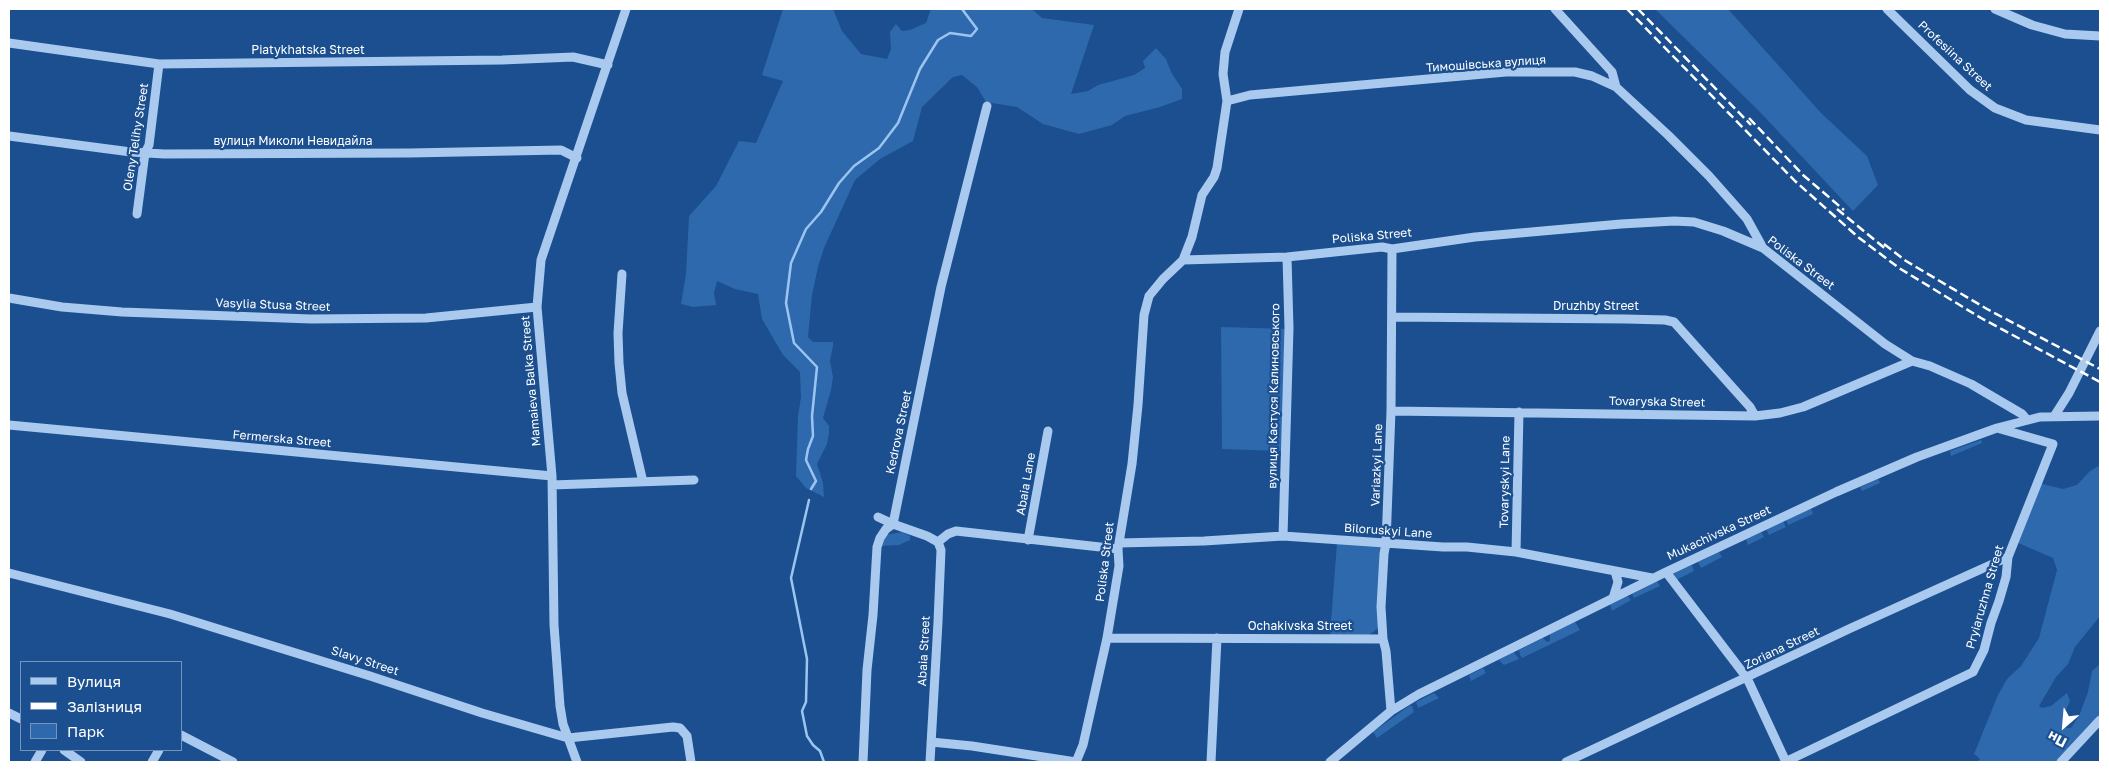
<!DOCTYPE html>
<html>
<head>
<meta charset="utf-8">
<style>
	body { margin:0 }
	#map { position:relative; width:2109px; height:771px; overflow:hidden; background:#1b4f8f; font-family:"Golos Text",sans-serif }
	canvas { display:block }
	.frame { position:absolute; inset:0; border:10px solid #fff; pointer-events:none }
	.legend { position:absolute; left:20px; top:661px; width:162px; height:90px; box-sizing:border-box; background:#1b4f8f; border:1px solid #7695bc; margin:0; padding:6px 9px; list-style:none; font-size:15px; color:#fff }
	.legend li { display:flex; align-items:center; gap:10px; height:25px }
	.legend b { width:25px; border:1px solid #7695bc }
	.north { position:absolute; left:2039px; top:701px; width:50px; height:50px; -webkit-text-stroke:4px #1b4f8f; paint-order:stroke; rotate:207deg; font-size:14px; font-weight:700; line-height:20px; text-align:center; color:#fff }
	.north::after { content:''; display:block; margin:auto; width:18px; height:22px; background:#fff; clip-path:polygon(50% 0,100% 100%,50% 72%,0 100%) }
</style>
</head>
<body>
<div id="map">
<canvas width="2109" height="771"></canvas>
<div class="frame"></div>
<ul class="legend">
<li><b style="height:6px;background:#a9c9ee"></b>Вулиця</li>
<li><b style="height:6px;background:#fff"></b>Залізниця</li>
<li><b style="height:14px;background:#2e69ad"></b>Парк</li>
</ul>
<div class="north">Пн</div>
</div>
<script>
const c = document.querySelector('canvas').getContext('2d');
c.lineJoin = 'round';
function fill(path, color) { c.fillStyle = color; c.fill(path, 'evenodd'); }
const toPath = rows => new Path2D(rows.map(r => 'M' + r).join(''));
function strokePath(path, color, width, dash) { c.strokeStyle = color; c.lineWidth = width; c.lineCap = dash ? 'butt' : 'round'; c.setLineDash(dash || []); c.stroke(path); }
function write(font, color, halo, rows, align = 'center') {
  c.font = font + ' "Golos Text",sans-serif'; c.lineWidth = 4.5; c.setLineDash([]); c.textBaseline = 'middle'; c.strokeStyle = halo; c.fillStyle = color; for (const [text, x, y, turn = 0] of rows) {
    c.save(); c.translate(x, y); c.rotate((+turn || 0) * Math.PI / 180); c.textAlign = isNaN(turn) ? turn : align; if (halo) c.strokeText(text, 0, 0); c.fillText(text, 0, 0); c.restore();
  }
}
fill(toPath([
	[783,9,833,9,842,31,861,54,887,59,891,49,890,32,896,24,902,31,910,30,926,23,931,9,1032,9,1042,18,1094,25,1071,94,1088,91,1098,85,1134,75,1145,68,1143,61,1156,48,1166,59,1171,72,1182,89,1182,99,1160,107,1125,116,1112,125,1079,134,1043,124,1017,107,986,102,977,87,962,75,953,77,922,107,913,141,880,159,855,180,824,248,818,267,812,295,808,337,813,342,833,342,833,346,830,361,833,377,831,390,823,418,829,426,829,434,827,444,817,464,823,483,824,497,806,488,796,476,798,416,801,397,800,372,783,355,762,319,758,294,735,289,717,281,714,293,716,305,693,307,681,304,686,274,689,216,716,186,739,141,756,143,783,81,762,75],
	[1655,9,1728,9,1821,113,1867,156,1878,185,1853,211,1759,111],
	[1221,327,1288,329,1282,451,1222,449],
	[1981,440,1982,443,1951,456,1950,451],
	[2100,465,2100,616,2075,647,2068,664,2056,677,2039,706,2042,708,2051,706,2067,693,2070,701,2066,710,2064,725,2066,728,2071,728,2079,716,2088,692,2092,671,2100,664,2100,714,2093,725,2057,762,1977,762,1980,759,1974,754,1998,695,2007,679,2021,666,2039,638,2057,570,2053,558,2016,542,2038,483,2063,489,2077,485,2090,471],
	[1878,479,1880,483,1862,491,1860,487],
	[1811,508,1813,514,1788,525,1786,520],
	[1783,521,1786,527,1769,535,1766,529],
	[902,532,910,536,910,540,899,545,881,546,885,535],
	[1761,532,1764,537,1748,545,1746,539],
	[1337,543,1380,546,1382,550,1379,625,1377,629,1369,635,1330,635],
	[1719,552,1722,557,1701,568,1698,562],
	[1692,565,1694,571,1676,580,1672,576,1674,573],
	[1657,581,1660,586,1634,598,1632,594],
	[1628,596,1631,600,1612,611,1610,604],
	[1575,622,1580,630,1522,658,1520,655,1519,650,1543,638,1547,642,1550,641,1550,634],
	[1514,652,1519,659,1504,665,1499,660],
	[1483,668,1486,673,1471,681,1469,675],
	[1434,693,1439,698,1418,708,1416,702],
	[1409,706,1412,706,1414,712,1377,738,1373,732]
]), '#2e69ad');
strokePath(toPath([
	[811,489,816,481,806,460,808,449,813,436,812,416,817,367,794,343,786,303,791,263,806,229,821,212,839,183,854,166,879,148,898,123,920,69,938,40,950,33,971,36,977,29,962,9],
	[809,500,791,578,807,659,806,702,802,711,807,736,813,745,820,751,824,762]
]), '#9cc4f0', 2.5);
strokePath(toPath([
	[1555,9,1612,72,1616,87],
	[1887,9,1970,90,1995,108,2026,120,2100,130],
	[1995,9,2032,25,2065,34,2100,36],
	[9,43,159,64,502,60,573,57,608,65],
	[1227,101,1250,95,1506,72,1575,72,1592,76,1616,87,1668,135,1709,176,1747,219,1763,248],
	[9,136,131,152,164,154,410,153,561,150,577,158],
	[137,214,145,153,149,145,159,64],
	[1183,260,1192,237,1202,195,1214,177,1217,168,1227,101,1223,74,1225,52,1239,9],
	[622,274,618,333,619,363,622,393,643,482],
	[9,298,62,307,122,312,311,319,426,318,537,307],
	[1392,317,1626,319,1665,320,1674,322,1750,407,1755,416],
	[1391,411,1755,416,1780,413,1803,407,1912,361],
	[2055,415,2069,393,2100,331],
	[9,425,552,476],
	[552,485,694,480],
	[878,517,893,524,927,536,938,542,948,534,956,531,1118,549],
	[1283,536,1289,328,1287,257],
	[1028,540,1048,431],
	[1119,543,1204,541,1283,536,1443,547,1467,547,1516,552,1652,578],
	[1516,552,1519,412],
	[1666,572,1747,678,1786,762],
	[9,573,170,614,370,676,482,713,568,738,673,727,680,728,687,736,691,762],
	[1613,598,1618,582,1615,571],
	[1107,638,1383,639],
	[1391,711,1386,651,1383,639,1381,607,1384,554,1386,543,1391,411,1392,249],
	[9,713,21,719],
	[181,735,233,762],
	[931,742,972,746,1076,762],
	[64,750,81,762],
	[35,762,42,750],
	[152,762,159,750],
	[577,762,563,724,560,706,554,625,552,476,537,307,541,260,626,9],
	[863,762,867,670,873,615,877,547,880,538,886,529,893,524,941,287,987,106],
	[930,762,938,622,941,550,938,542],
	[1076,762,1083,745,1107,638,1119,566,1118,549,1132,464,1138,405,1144,315,1149,296,1163,279,1183,260,1287,257,1382,247,1392,249,1475,237,1621,224,1674,221,1694,222,1723,231,1763,248,1885,344,1912,361,1930,366,1971,384,2022,414,2027,420],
	[1211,762,1217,638],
	[1330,762,1391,711,1419,694,1666,572,1836,492,1917,457,1997,428,2040,417,2100,416],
	[1566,762,1851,628,2008,557],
	[1785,762,1973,672,1984,650,1991,623,1999,601,2006,577,2008,557,2053,444,1997,428],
	[2061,762,2100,720]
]), '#a9c9ee', 9);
strokePath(toPath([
	[1627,9,1795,181,1858,237,1899,268,1981,318,2100,382],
	[1638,9,1751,125],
	[1749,118,1803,175,1844,210],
	[1837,209,1887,250],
	[1884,244,1906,261,1987,309,2100,369]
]), '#fff', 2.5, [9, 4]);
write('12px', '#fff', '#1b4f8f', [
	["Piatykhatska Street",308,50],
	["Profesiina Street",1955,56,43],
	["Тимошівська вулиця",1486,64,-4],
	["Oleny Telihy Street",136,137,-81],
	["вулиця Миколи Невидайла",293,141],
	["Poliska Street",1372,236,-5],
	["Poliska Street",1801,263,37],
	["Vasylia Stusa Street",273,305,2],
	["Druzhby Street",1596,306],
	["Mamaieva Balka Street",531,381,-95],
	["вулиця Кастуся Калиновського",1274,396,-89],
	["Tovaryska Street",1657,402,1],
	["Kedrova Street",899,432,-78],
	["Fermerska Street",282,439,5],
	["Variazkyi Lane",1377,465,-88],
	["Tovaryskyi Lane",1505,482,-89],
	["Abaia Lane",1026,484,-80],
	["Biloruskyi Lane",1388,531,4],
	["Mukachivska Street",1719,533,-25],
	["Poliska Street",1105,562,-83],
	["Pryiaruzhna Street",1985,597,-74],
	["Ochakivska Street",1300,626],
	["Zoriana Street",1782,648,-26],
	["Abaia Street",924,651,-87],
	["Slavy Street",365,661,18]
]);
</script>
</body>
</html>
